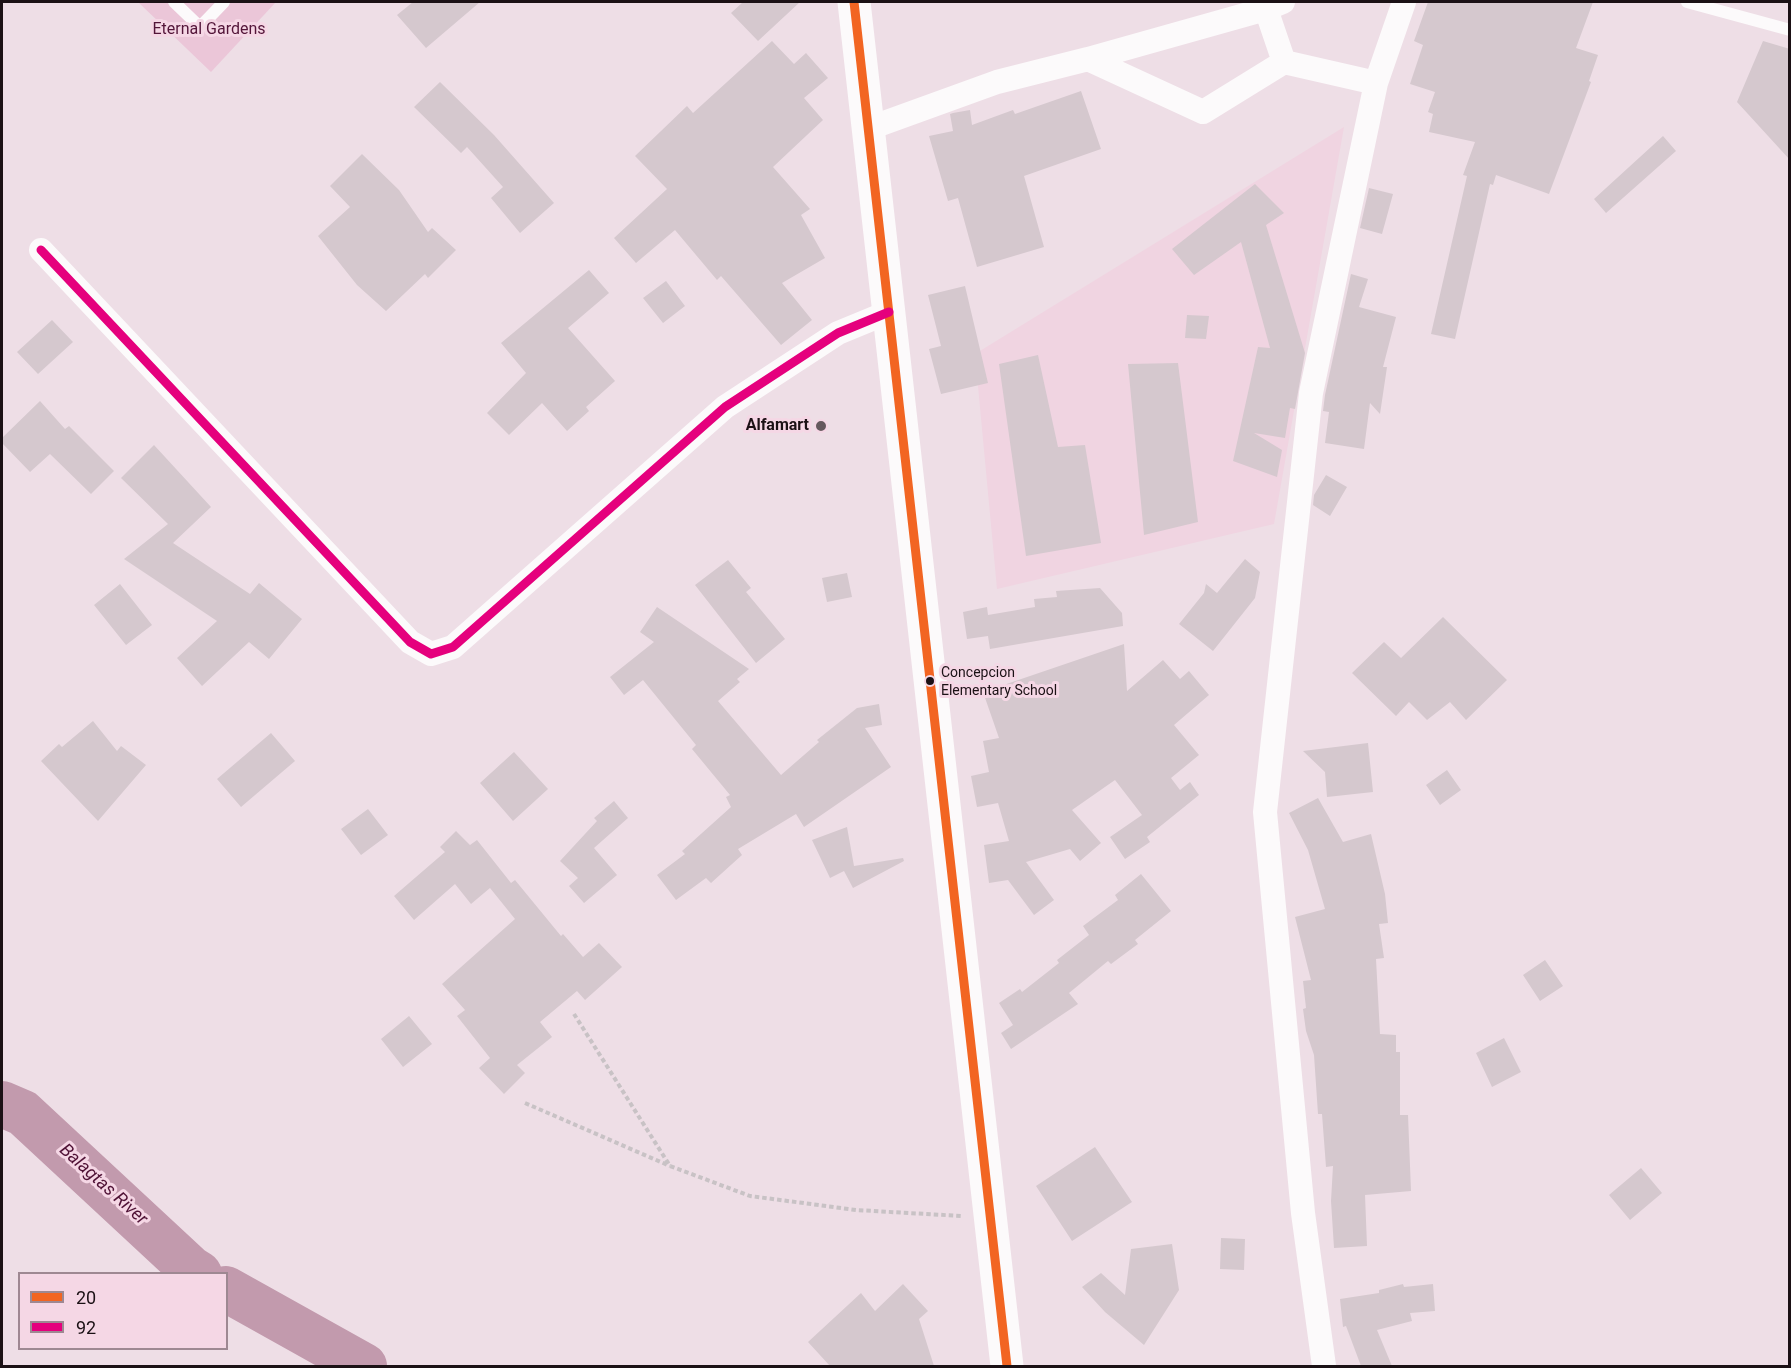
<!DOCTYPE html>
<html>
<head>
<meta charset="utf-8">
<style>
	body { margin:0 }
	#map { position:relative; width:1791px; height:1368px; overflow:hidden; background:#eedee6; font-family:Roboto,sans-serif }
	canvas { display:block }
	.frame { position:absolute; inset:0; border:3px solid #1b1115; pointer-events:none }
	.legend { position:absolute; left:18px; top:1272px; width:210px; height:78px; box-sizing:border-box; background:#f5d7e5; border:2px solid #9e8892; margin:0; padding:8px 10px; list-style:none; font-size:18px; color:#1b1115 }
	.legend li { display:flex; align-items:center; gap:12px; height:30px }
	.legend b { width:30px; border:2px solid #9e8892 }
</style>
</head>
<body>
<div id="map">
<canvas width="1791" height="1368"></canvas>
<div class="frame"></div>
<ul class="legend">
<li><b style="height:8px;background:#f26522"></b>20</li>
<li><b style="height:8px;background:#e5007d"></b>92</li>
</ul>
</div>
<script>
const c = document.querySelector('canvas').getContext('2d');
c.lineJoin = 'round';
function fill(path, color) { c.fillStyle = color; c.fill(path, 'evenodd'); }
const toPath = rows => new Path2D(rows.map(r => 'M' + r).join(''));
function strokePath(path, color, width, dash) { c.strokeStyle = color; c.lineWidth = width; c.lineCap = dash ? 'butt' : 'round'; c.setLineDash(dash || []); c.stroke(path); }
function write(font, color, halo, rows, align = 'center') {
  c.font = font + ' Roboto,sans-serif'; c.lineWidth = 6; c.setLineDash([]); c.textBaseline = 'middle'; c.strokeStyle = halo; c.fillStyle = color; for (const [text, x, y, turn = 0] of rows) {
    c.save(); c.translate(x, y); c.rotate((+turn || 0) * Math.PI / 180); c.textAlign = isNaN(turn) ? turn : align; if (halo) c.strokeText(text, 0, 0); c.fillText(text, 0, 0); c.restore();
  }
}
fill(toPath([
	[1344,127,1274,524,997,589,975,354]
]), '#f0d4e1');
fill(toPath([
	[138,2,276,2,211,72]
]), '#ebc6d8');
strokePath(toPath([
	[2,1104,23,1113,191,1269,199,1274],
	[226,1289,364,1366]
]), '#c29aad', 46);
fill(toPath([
	[413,2,480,2,426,48,397,15],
	[743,2,800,2,758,41,731,13],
	[1428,2,1593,2,1576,48,1598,55,1589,81,1591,82,1549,194,1496,175,1493,185,1490,184,1455,339,1431,334,1467,176,1463,175,1475,142,1429,132,1433,114,1428,112,1435,92,1410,84,1423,45,1414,41],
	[772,41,794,64,806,53,828,78,804,98,823,120,773,167,810,209,801,215,825,258,782,283,812,320,781,345,721,276,717,280,675,230,636,263,614,238,667,189,635,156,687,106,693,113],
	[1763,41,1790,49,1790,160,1737,102],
	[440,82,494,135,554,203,520,233,491,198,503,187,467,147,461,153,414,107],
	[1081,91,1101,149,1024,176,1044,247,977,267,958,198,948,201,929,136,953,131,950,114,953,113,970,110,972,125,1013,110,1015,114],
	[1663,136,1676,151,1606,213,1594,199],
	[362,154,399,190,428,232,432,228,456,250,428,278,425,274,386,311,357,285,318,236,350,207,330,186],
	[1255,184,1284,213,1266,225,1305,353,1295,409,1290,408,1285,438,1254,433,1282,450,1277,477,1233,461,1258,347,1270,348,1241,242,1194,275,1172,249],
	[1369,188,1393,194,1382,234,1360,228],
	[589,270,609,293,568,328,615,381,586,407,589,411,567,431,542,403,509,435,487,413,526,373,501,343],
	[1351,274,1368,279,1359,307,1396,317,1383,367,1387,367,1380,414,1370,403,1364,449,1325,443,1329,412,1323,411,1325,395],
	[666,281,685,306,663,323,643,298],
	[965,286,988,383,941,394,929,349,941,346,928,295],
	[1187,315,1209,316,1206,339,1185,338],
	[52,320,73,342,38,374,17,352],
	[1038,355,1058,447,1085,445,1101,543,1026,556,999,364],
	[1178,363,1198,522,1144,535,1128,364],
	[40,401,65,429,69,426,114,471,91,494,50,454,30,472,2,443,2,438],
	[154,445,211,507,173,543,250,594,259,583,302,619,269,659,249,642,202,686,177,658,217,621,124,559,168,524,121,478],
	[1326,475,1347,487,1330,516,1313,505,1314,495],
	[1245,559,1260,572,1255,598,1213,651,1179,624,1204,593,1206,584,1217,593],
	[728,560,751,588,746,592,785,639,756,663,695,585],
	[847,573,852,597,827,602,822,578],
	[120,584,152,625,126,645,94,605],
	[1100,588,1122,613,1123,626,990,649,988,636,967,639,963,612,987,607,988,615,1035,607,1034,599,1057,597,1056,591],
	[657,607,749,669,737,679,740,682,718,701,781,775,819,742,817,740,857,708,879,704,882,725,865,728,891,767,804,827,796,814,738,849,742,855,711,883,706,878,676,900,657,875,685,854,682,851,731,807,726,797,730,795,692,749,696,745,643,680,624,695,610,677,654,642,640,632],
	[1443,617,1507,680,1466,720,1450,702,1427,720,1409,702,1396,716,1352,673,1384,642,1401,658],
	[1124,644,1127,691,1163,660,1180,679,1189,671,1209,695,1174,725,1199,755,1171,778,1180,790,1190,782,1199,795,1147,837,1150,842,1125,859,1110,837,1142,815,1115,780,1072,810,1101,843,1080,861,1070,849,1026,862,1054,900,1034,915,1008,880,989,883,984,845,1009,841,998,803,977,807,971,776,989,772,983,741,999,738,983,692],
	[93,721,117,751,121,746,146,765,98,821,41,761,59,744,62,747],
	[271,733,295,761,241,807,217,779],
	[1368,743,1373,792,1327,797,1325,772,1303,751],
	[514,752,548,789,513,821,480,783],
	[1447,770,1461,790,1440,805,1426,785],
	[1318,798,1343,842,1371,834,1385,894,1388,923,1379,924,1384,958,1376,959,1380,1034,1396,1035,1396,1052,1400,1052,1400,1115,1408,1115,1411,1191,1365,1195,1367,1246,1334,1248,1331,1201,1333,1166,1326,1167,1322,1114,1318,1114,1314,1055,1306,1031,1303,1009,1306,1008,1303,981,1311,980,1295,917,1325,909,1308,850,1289,813],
	[614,801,628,818,594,848,617,875,584,903,569,886,578,878,560,861,597,821,594,818],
	[368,809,388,835,361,855,341,829],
	[847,827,854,866,903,858,904,861,853,888,844,871,830,878,812,840],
	[456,831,470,845,477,840,511,883,515,880,561,936,563,934,583,957,599,943,622,967,585,1000,577,991,540,1022,552,1037,517,1065,525,1073,504,1094,479,1068,490,1058,457,1016,465,1010,442,984,515,919,490,888,471,904,455,884,414,920,394,896,445,852,440,847],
	[1141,874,1171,911,1135,940,1138,944,1111,964,1108,961,1069,993,1078,1004,1011,1049,1001,1033,1013,1025,999,1003,1020,989,1022,992,1059,963,1057,960,1089,935,1083,926,1118,900,1115,895],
	[1545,960,1563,986,1540,1001,1523,975],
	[409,1016,432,1044,403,1067,381,1039],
	[1504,1038,1521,1072,1492,1087,1476,1053],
	[1095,1147,1132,1202,1072,1241,1036,1186],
	[1641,1168,1662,1193,1630,1220,1609,1195],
	[1221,1238,1245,1239,1244,1270,1220,1269],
	[1172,1244,1179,1290,1144,1345,1105,1312,1082,1287,1101,1273,1125,1295,1131,1249],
	[903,1284,928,1311,919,1319,934,1366,830,1366,808,1342,861,1293,875,1311],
	[1403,1284,1404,1287,1433,1284,1435,1311,1410,1313,1412,1321,1377,1330,1392,1366,1361,1366,1346,1326,1343,1327,1340,1299,1379,1293,1379,1290]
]), '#d5c8ce');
strokePath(toPath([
	[574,1014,670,1166,750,1196,856,1210,961,1216],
	[525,1103,670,1166]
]), '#c8c2c5', 4, [4.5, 3]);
strokePath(toPath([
	[174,2,200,27,224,2],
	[1687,2,1790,30]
]), '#fcfafb', 12);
strokePath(toPath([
	[1266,9,1284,62],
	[1088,59,1203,112,1284,62,1376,83],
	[870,128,997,82,1088,59,1266,9,1283,2],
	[41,250,410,642,431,654,453,647,725,407,838,333,889,312],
	[1324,1366,1303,1213,1265,812,1311,393,1376,83,1404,2]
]), '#fcfafb', 24);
strokePath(toPath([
	[854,2,1007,1366]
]), '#fcfafb', 33);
strokePath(toPath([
	[854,2,1007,1366]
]), '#f26522', 9);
strokePath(toPath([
	[41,250,410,642,431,654,453,647,725,407,838,333,889,312]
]), '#e5007d', 9);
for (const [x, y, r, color] of [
	[821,426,6,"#65595e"],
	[930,681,5,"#1b1115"]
]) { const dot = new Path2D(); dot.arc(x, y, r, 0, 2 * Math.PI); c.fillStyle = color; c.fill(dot); strokePath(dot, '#f5d7e5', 2); }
write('14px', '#1b1115', '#f5d7e5', [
	["Concepcion",941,673],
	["Elementary School",941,691]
], 'left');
write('16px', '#531539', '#f5d7e5', [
	["Eternal Gardens",209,30]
]);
write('bold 16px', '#1b1115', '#f5d7e5', [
	["Alfamart",809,426]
], 'right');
write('italic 18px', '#4f1135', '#f5d7e5', [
	["Balagtas River",103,1185,42]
]);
</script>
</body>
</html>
